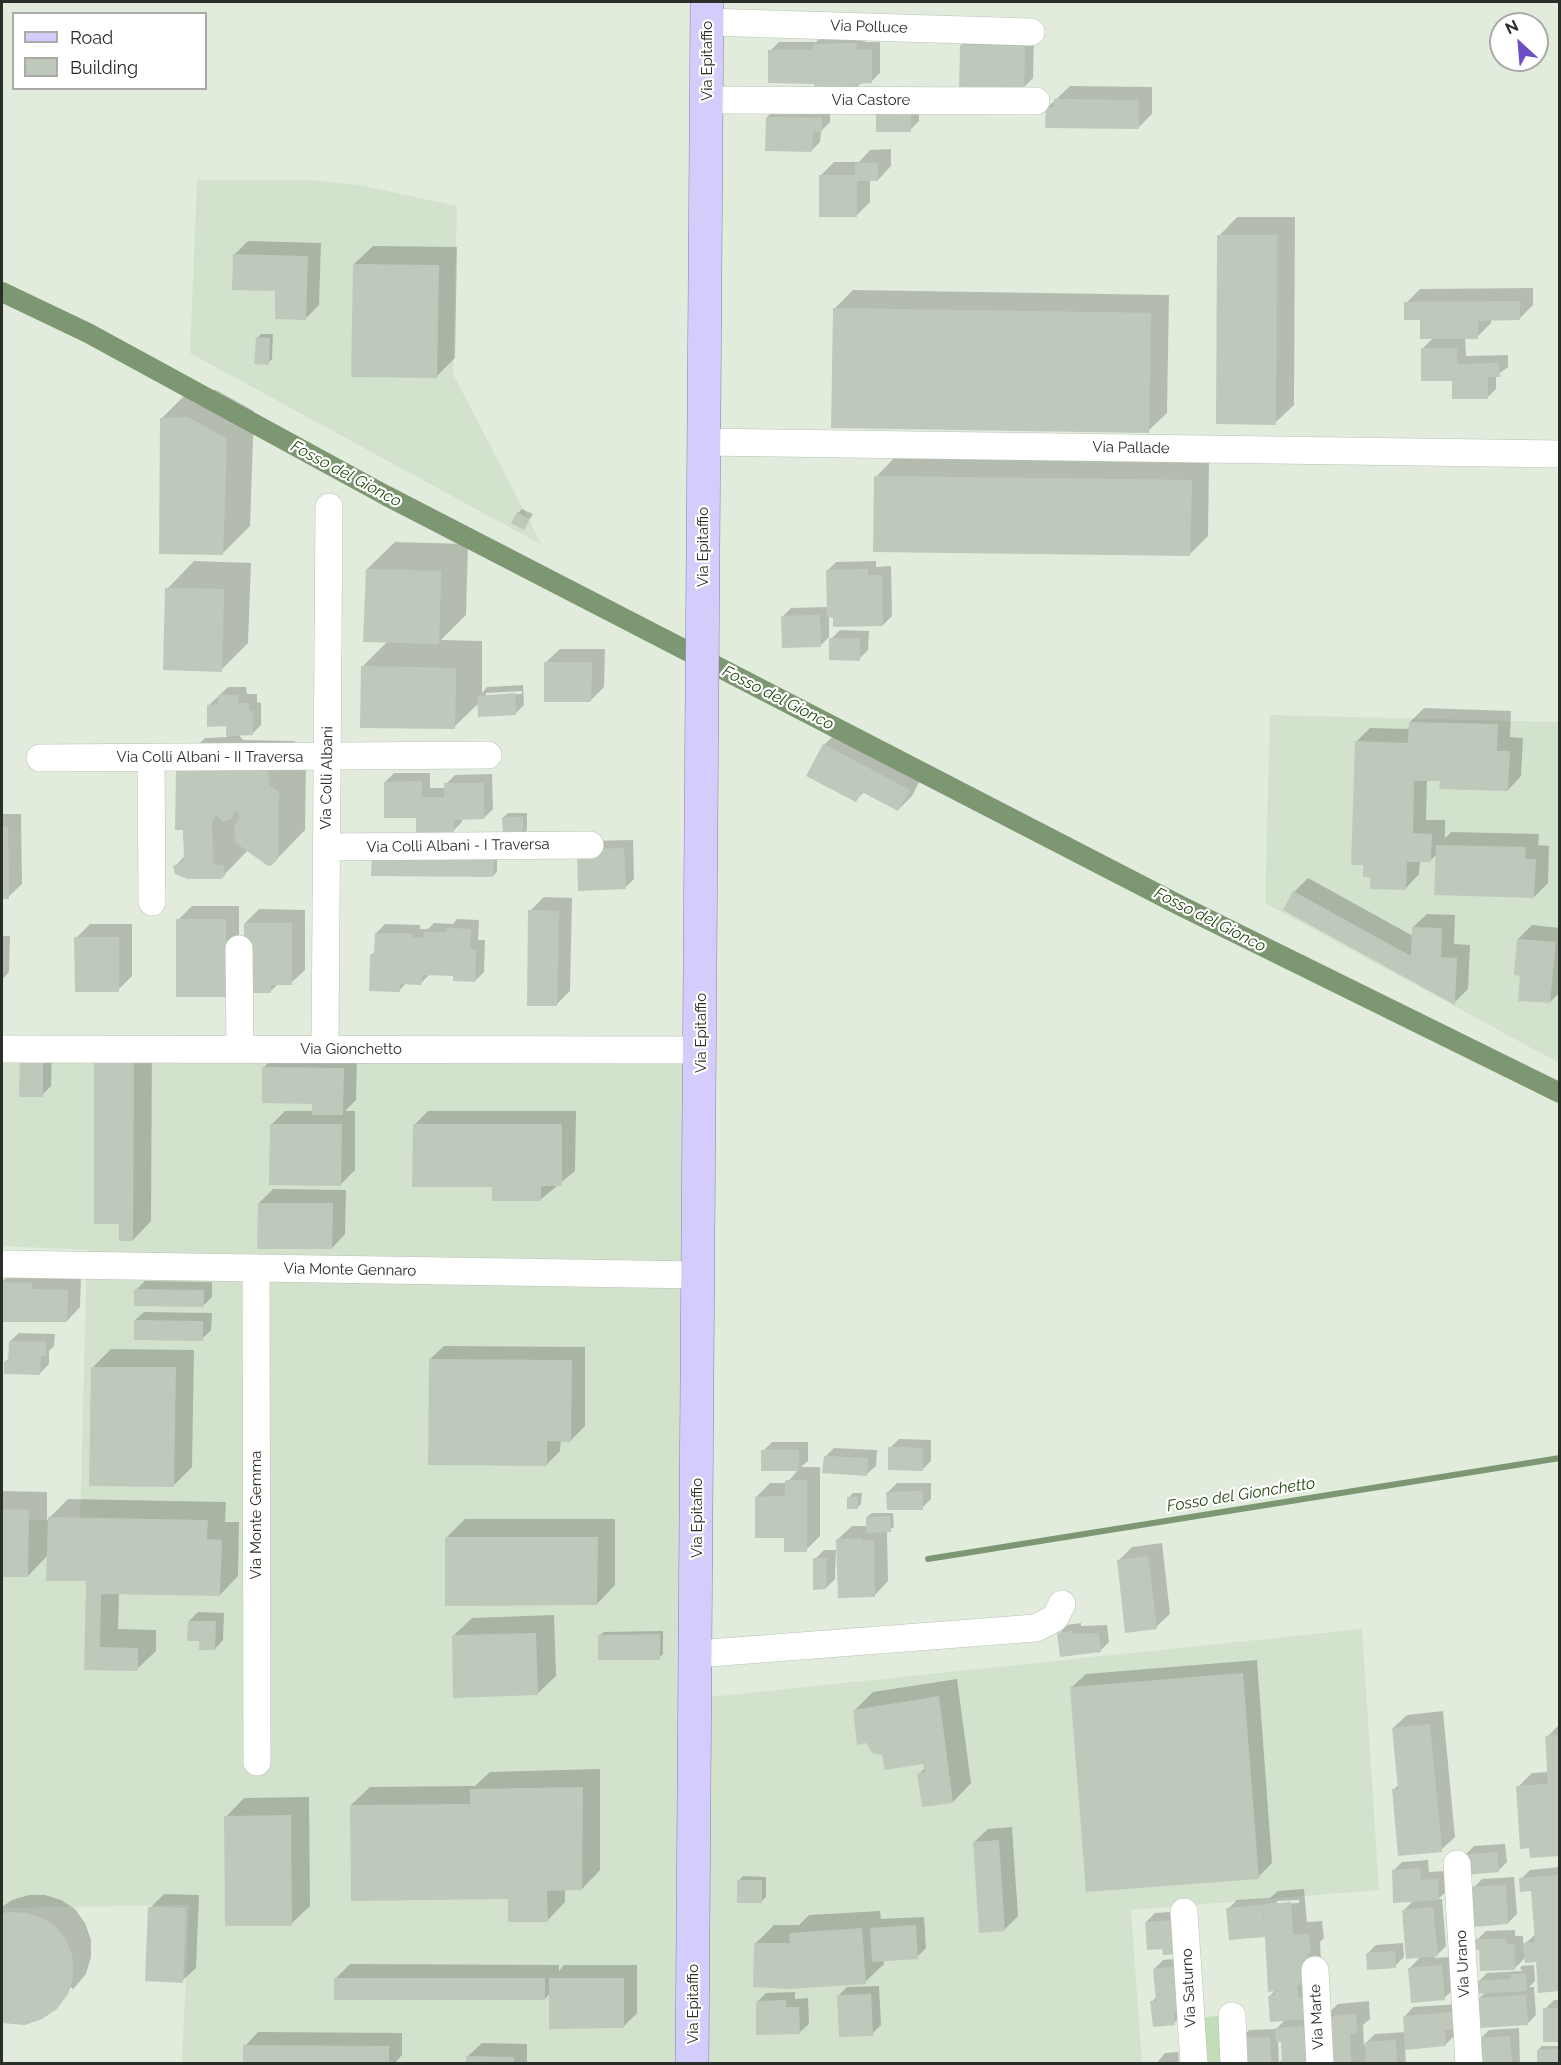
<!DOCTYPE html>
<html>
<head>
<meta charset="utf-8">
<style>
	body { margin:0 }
	#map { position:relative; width:1561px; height:2065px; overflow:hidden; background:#e2ecdd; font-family:Raleway,sans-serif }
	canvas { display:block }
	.frame { position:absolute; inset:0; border:3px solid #2a2e28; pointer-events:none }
	.legend { position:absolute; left:12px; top:12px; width:195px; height:78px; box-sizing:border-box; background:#fff; border:2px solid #aaaba9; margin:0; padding:8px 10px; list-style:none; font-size:18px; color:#2a2e28 }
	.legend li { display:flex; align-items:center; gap:12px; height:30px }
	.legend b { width:30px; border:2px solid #aaaba9 }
	.north { position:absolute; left:1489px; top:12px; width:60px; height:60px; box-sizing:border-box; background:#fff; border:2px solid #aaaba9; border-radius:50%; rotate:334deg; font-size:16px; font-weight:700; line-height:24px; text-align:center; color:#2a2e28 }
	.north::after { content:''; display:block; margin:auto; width:21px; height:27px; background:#6e4dc6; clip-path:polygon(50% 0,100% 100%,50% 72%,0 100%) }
</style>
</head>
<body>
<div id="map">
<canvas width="1561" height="2065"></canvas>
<div class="frame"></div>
<ul class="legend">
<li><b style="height:8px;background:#d4ccfa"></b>Road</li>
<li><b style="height:16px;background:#bfc9bb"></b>Building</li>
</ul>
<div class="north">N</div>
</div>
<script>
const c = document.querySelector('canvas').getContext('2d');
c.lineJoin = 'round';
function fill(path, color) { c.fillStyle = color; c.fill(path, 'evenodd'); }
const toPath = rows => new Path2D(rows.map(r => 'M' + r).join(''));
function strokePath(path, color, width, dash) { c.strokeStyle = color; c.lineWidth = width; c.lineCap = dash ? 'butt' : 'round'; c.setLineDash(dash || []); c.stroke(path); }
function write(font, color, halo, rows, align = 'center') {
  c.font = font + ' Raleway,sans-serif'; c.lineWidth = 4.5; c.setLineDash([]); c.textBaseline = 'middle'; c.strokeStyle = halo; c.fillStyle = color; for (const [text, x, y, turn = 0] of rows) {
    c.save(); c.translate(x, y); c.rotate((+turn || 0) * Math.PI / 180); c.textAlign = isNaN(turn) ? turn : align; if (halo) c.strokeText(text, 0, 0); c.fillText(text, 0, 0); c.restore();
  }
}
fill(toPath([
	[197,180,309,180,359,185,457,206,453,374,542,545,190,353],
	[1270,715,1559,722,1559,1063,1265,903],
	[2,1062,687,1063,681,1700,1362,1629,1379,1890,1131,1910,1142,2063,182,2063,189,1905,2,1908,2,1518,80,1522,87,1250,2,1246]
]), '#d3e2cd');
fill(toPath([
	[1226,2015,1228,2063,1201,2063,1205,2017]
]), '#c3ddb8');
fill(toPath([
	[823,35,865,35,865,42,880,42,880,73,871,82,862,82,857,87,816,82,770,51,779,42,816,42],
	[970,36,1034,37,1033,78,1024,87,961,45],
	[1070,86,1152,87,1152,114,1138,128,1047,108],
	[919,102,919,121,910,130,878,131],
	[776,108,830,110,830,122,821,131,820,142,811,151,767,117],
	[891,149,891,166,878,180,870,180,870,202,856,216,820,176,834,162,859,162,870,150],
	[1237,217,1295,217,1294,405,1275,423,1219,236],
	[248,241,321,243,319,305,305,319,277,290,234,255],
	[373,246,457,247,455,358,437,376,354,264],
	[1533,288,1533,305,1519,319,1491,319,1491,323,1477,337,1465,337,1466,356,1508,355,1508,367,1496,376,1496,389,1487,398,1454,380,1422,349,1434,337,1406,303,1420,289],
	[853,290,1169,295,1167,413,1148,431,835,308],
	[261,334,273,334,272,359,268,363,257,338],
	[216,390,254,411,250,526,222,554,161,419,189,391],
	[894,458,1209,462,1208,536,1190,554,876,477],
	[522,509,533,514,524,528,518,513],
	[395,542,468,544,466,615,441,640,482,641,482,693,487,687,523,685,524,705,515,714,479,703,454,727,362,667,388,641,367,569],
	[522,691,522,694,486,696,486,693],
	[194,561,251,563,248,643,221,670,167,589],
	[876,561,876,567,891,566,892,616,883,625,829,616,829,637,820,646,782,617,791,608,828,607,827,571,836,562],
	[840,630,869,631,868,650,859,659,831,639],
	[560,649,605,649,604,687,590,701,546,662],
	[228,687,246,687,247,694,257,694,257,702,261,703,261,725,252,734,238,734,243,740,295,741,296,757,306,764,305,830,272,864,248,850,224,875,174,867,185,856,177,766,205,738,227,737,227,725,209,705],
	[1424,708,1511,711,1510,737,1523,738,1521,776,1508,790,1427,779,1426,820,1445,820,1445,838,1451,832,1539,834,1538,845,1549,846,1548,883,1534,897,1437,854,1431,860,1420,860,1419,874,1406,888,1356,742,1370,728,1410,729,1410,722],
	[838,731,922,776,912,796,898,810,864,792,856,800,824,745],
	[394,773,430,773,430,788,446,788,446,784,455,775,492,774,493,809,484,818,462,818,462,822,453,831,418,817,385,782],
	[508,813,527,813,527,830,523,834,504,817],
	[2,814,21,814,22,884,8,897,2,897],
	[633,840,634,879,625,888,587,841],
	[497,853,497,872,493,876,373,874],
	[1308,878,1413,936,1413,927,1427,914,1455,915,1454,944,1470,945,1468,989,1454,1003,1294,892],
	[544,897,572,898,570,991,556,1005,530,911],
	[192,906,239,906,239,982,178,920],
	[259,909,305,910,305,970,291,983,279,983,270,992,245,923],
	[457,919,479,920,478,940,485,940,484,972,475,981,455,975,430,974,421,983,407,982,399,991,371,955,376,951,376,933,385,924,420,925,420,929,428,929,434,923,453,924],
	[90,924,132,924,132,976,118,990,76,938],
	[1532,925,1560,928,1560,992,1550,1002,1522,974,1518,939],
	[2,936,10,936,9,972,2,980],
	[152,1042,151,1221,133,1240,121,1223,95,1061],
	[52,1045,51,1086,42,1095,21,1095],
	[278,1053,357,1055,356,1100,345,1111,355,1111,355,1170,341,1184,271,1125,285,1111,313,1111,313,1102,264,1067],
	[428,1111,576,1111,575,1171,540,1200,494,1185,414,1125],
	[273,1189,346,1190,345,1234,332,1248,259,1203],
	[15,1269,81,1276,80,1307,67,1321,2,1320,2,1282],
	[145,1281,212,1282,212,1297,203,1306,136,1290],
	[144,1312,212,1313,211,1330,202,1339,135,1320],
	[19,1333,55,1334,54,1346,49,1351,49,1364,40,1373,6,1361,10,1357,10,1341],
	[444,1346,585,1347,585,1426,571,1440,561,1440,560,1451,547,1464,430,1359],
	[111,1349,194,1350,192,1467,174,1485,93,1367],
	[899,1439,931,1440,931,1461,922,1470,890,1448],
	[772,1442,808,1442,808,1461,801,1467,820,1467,820,1536,806,1550,785,1537,756,1497,770,1483,787,1483,798,1470,763,1451],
	[834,1448,877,1450,876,1466,867,1474,825,1457],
	[897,1483,931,1483,931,1499,922,1508,888,1492],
	[2,1491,47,1492,47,1520,68,1499,226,1502,225,1522,239,1522,238,1576,220,1595,119,1593,118,1629,156,1630,156,1651,137,1669,86,1668,88,1580,48,1555,28,1576,2,1575],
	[853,1493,862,1493,861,1504,857,1508,849,1497],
	[872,1513,893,1513,894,1527,887,1531,888,1581,875,1595,838,1539,852,1526,868,1526,867,1517],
	[465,1519,615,1519,615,1585,597,1604,446,1538],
	[1162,1543,1170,1614,1156,1627,1118,1561,1132,1547],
	[824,1550,836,1550,835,1579,826,1588,815,1559],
	[198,1612,224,1613,223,1640,215,1649,200,1639,189,1621],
	[554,1615,556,1676,537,1694,453,1636,472,1618],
	[1081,1623,1081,1626,1107,1625,1109,1642,1100,1651,1059,1634,1067,1625],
	[663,1631,663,1654,659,1658,599,1636,604,1632],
	[1257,1660,1272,1863,1258,1877,1072,1687,1086,1674],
	[957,1679,971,1783,953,1802,919,1774,925,1768,925,1763,854,1711,873,1692],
	[1443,1711,1455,1837,1441,1850,1393,1790,1399,1784,1393,1728,1407,1715],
	[1560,1724,1559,1771,1560,1855,1518,1787,1532,1773,1549,1772,1547,1737],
	[600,1769,600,1870,582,1889,565,1889,565,1902,547,1921,351,1805,370,1787,475,1786,490,1772],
	[309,1797,310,1906,291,1924,226,1817,244,1798],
	[1012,1827,1018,1916,1004,1930,974,1842,988,1829],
	[1505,1844,1507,1862,1498,1871,1465,1855,1474,1846],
	[1428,1860,1429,1872,1447,1871,1448,1890,1438,1899,1442,1899,1446,1946,1434,1958,1451,1957,1453,1990,1444,1998,1410,1968,1421,1956,1404,1910,1414,1900,1393,1871,1402,1862],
	[1560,1867,1560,1989,1537,1960,1526,1957,1515,1968,1481,1949,1477,1940,1486,1931,1515,1930,1515,1936,1523,1936,1523,1945,1536,1934,1533,1889,1521,1879,1530,1870],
	[743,1876,766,1877,766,1897,762,1901,739,1880],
	[1514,1877,1517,1914,1508,1923,1473,1888,1482,1879],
	[1304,1889,1307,1922,1322,1921,1324,1938,1320,1942,1324,2017,1338,2004,1369,2001,1370,2019,1363,2025,1364,2045,1375,2034,1406,2032,1405,2016,1413,2007,1461,2004,1454,2036,1445,2045,1405,2048,1406,2064,1367,2064,1367,2060,1363,2064,1241,2064,1241,2039,1249,2030,1276,2029,1286,2019,1270,1996,1276,1989,1266,1933,1228,1909,1237,1900,1270,1898,1278,1891],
	[1299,1900,1299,1903,1277,1904,1277,1901],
	[1278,2040,1282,2040,1283,2059,1279,2063],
	[164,1894,199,1895,196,1968,182,1981,150,1908],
	[29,1895,45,1895,61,1900,75,1909,85,1923,91,1940,91,1957,86,1974,70,1993,73,1989,71,1987,56,2007,24,2023,2,2021,2,1907,12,1900],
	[880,1911,881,1919,924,1917,926,1948,917,1957,883,1959,884,1964,865,1982,756,1943,774,1925,799,1925,809,1915],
	[1183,1911,1164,1947,1146,1922,1155,1913],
	[1403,1943,1404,1957,1395,1966,1367,1954,1376,1945],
	[1186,1958,1183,2014,1174,2023,1152,2002,1157,1996,1154,1969,1163,1960],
	[350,1964,559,1965,559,1971,564,1965,637,1965,637,2013,623,2027,550,1993,545,1999,336,1978],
	[1534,1965,1535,1981,1529,1987,1534,1987,1536,2015,1527,2024,1479,1998,1486,1992,1478,1982,1487,1973,1522,1971,1520,1968,1522,1966],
	[879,1986,881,2025,872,2034,838,1996,847,1987],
	[795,1992,795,1999,808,1998,809,2024,800,2032,757,2002,766,1993],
	[1554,2000,1560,2000,1560,2040,1545,2009],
	[1519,2028,1520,2064,1481,2064,1480,2039,1489,2030],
	[258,2032,402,2033,402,2055,394,2064,245,2064,245,2046],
	[482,2043,527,2044,527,2064,468,2064,468,2056],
	[1542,2046,1560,2046,1560,2064,1538,2050],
	[1178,2052,1179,2064,1156,2064,1165,2053]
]), '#0003');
strokePath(toPath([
	[928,1559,1560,1458]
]), '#7c9771', 6);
strokePath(toPath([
	[2,292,88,333,385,495,1181,906,1560,1093]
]), '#7c9771', 20);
fill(toPath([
	[857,43,857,50,872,50,872,83,857,84,857,89,814,89,814,84,768,83,768,50,813,50,813,44],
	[960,45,1025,46,1024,89,959,88],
	[1054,99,1139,100,1139,129,1045,128,1046,107,1054,107],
	[876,111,911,111,911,132,876,132],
	[766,117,822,118,822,132,813,132,812,152,765,151],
	[855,163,878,163,878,181,857,181,857,217,819,217,819,175,855,175],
	[1217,235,1277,235,1276,425,1216,424],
	[233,254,308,256,306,320,275,319,275,291,232,290],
	[353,264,439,265,437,378,351,377],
	[1520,301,1520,320,1478,321,1478,339,1420,339,1420,320,1404,320,1404,302],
	[833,308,1151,313,1149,433,831,428],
	[256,337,270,338,269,365,254,364],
	[1421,348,1457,348,1457,364,1499,363,1500,377,1488,377,1488,399,1452,399,1452,381,1421,381],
	[188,417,227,439,223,555,159,554,160,418],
	[874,476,1192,480,1190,556,873,552],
	[517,512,530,519,524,530,511,523],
	[366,569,441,571,439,644,363,642],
	[867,569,868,575,882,575,883,626,833,627,833,618,827,617,826,570],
	[165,588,224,589,222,672,163,670],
	[820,615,821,647,782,648,781,616],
	[829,638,860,639,860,661,829,660],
	[544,662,592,662,591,702,544,702],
	[361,666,456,668,455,729,360,728],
	[515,693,516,715,478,717,477,696],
	[218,695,238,695,238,703,249,703,249,711,253,711,253,735,226,736,226,726,207,727,207,705,218,704],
	[1409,722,1498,724,1497,751,1510,751,1508,791,1439,789,1440,781,1414,781,1413,833,1432,834,1431,862,1407,862,1406,890,1370,889,1370,877,1363,877,1363,865,1351,865,1355,741,1408,743],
	[823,744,910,790,898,811,862,792,856,802,806,776],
	[176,765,268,768,269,785,279,792,278,859,272,865,268,866,236,843,234,827,240,817,235,810,232,819,223,822,216,814,212,823,213,864,224,866,225,876,221,879,188,879,175,874,173,866,184,861,183,830,175,830],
	[422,781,422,797,444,797,444,783,484,783,484,819,454,820,454,833,416,833,416,818,384,818,384,782],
	[502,817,523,817,523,836,503,836],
	[2,827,8,827,9,899,2,899],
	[1436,845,1526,847,1525,859,1536,859,1534,898,1434,895],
	[624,848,626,889,578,891,577,850],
	[372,855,494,857,493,877,371,876],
	[1293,891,1411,956,1412,927,1442,928,1441,957,1457,958,1455,1005,1283,910],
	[528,910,559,911,557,1006,527,1006],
	[176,919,226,919,226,997,176,997],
	[244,923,292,923,292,985,271,985,271,993,243,993],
	[447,928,471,929,470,949,476,949,475,982,453,981,453,976,422,975,421,985,400,984,400,992,369,991,370,955,374,953,375,933,412,933,412,937,424,938,424,932,447,932],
	[74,937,119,937,119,992,75,992],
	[1517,939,1556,942,1550,1003,1518,1001,1520,976,1514,975],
	[20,1053,43,1053,43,1097,19,1097],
	[94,1060,134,1060,133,1241,119,1241,119,1224,94,1224],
	[262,1067,344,1068,343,1115,312,1115,312,1104,262,1103],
	[270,1124,342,1124,341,1186,269,1185],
	[413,1124,562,1124,562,1186,541,1186,541,1201,492,1201,492,1187,412,1187],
	[258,1203,333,1203,332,1249,257,1249],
	[2,1282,32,1283,32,1289,68,1290,67,1322,2,1322],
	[134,1289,204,1290,204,1307,134,1306],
	[134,1320,203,1321,203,1341,134,1340],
	[9,1341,46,1342,46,1356,41,1356,40,1375,4,1374,4,1361,8,1361],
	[429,1359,572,1360,571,1442,547,1441,547,1466,428,1465],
	[91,1367,176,1367,174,1487,89,1486],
	[888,1447,923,1448,923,1471,888,1470],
	[761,1450,799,1450,799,1471,761,1471],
	[824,1456,868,1458,867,1476,822,1473],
	[785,1480,807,1480,807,1552,784,1552,784,1538,755,1538,755,1497,785,1496],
	[923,1491,923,1510,887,1510,886,1492],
	[847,1497,858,1497,858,1509,847,1509],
	[2,1509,29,1510,28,1577,2,1577],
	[890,1516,891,1532,866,1533,866,1517],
	[48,1517,208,1520,207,1539,222,1540,220,1596,101,1594,100,1647,138,1648,138,1671,84,1670,86,1581,46,1581],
	[445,1537,598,1537,597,1605,445,1606],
	[862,1538,862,1540,874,1540,875,1597,838,1598,836,1539],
	[1148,1556,1157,1629,1125,1633,1117,1560],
	[813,1558,827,1558,826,1589,813,1590],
	[188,1621,216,1621,215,1650,199,1650,199,1641,187,1641],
	[1072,1631,1073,1634,1099,1633,1101,1652,1060,1657,1057,1633],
	[536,1633,538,1695,453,1698,452,1635],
	[660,1634,660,1660,598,1660,598,1635],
	[1243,1673,1259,1879,1086,1892,1070,1687],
	[939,1696,953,1803,922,1807,917,1773,925,1772,923,1764,885,1770,882,1755,872,1753,866,1743,857,1745,853,1710],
	[1430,1724,1442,1852,1398,1856,1392,1789,1398,1789,1392,1728],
	[1558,1735,1560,1856,1530,1858,1529,1848,1520,1849,1516,1786,1548,1784,1545,1736],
	[583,1787,582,1890,547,1891,548,1922,508,1922,508,1899,351,1901,350,1805,470,1804,470,1789],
	[291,1815,292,1926,225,1926,224,1816],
	[999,1840,1005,1931,979,1933,973,1842],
	[1497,1852,1499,1872,1465,1875,1463,1855],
	[1420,1868,1421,1880,1438,1879,1439,1900,1393,1903,1392,1870],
	[1560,1875,1560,1991,1538,1993,1536,1962,1525,1963,1523,1943,1535,1942,1531,1891,1520,1892,1519,1878],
	[737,1880,762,1880,762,1903,737,1903],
	[1506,1885,1508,1924,1474,1927,1471,1887],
	[1291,1902,1293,1935,1309,1934,1311,1953,1307,1955,1308,1984,1297,1985,1298,1997,1308,1997,1309,2019,1270,2022,1268,1996,1275,1995,1275,1991,1268,1992,1265,1937,1229,1940,1226,1908,1262,1905,1264,1926,1263,1904],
	[148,1907,186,1908,183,1983,145,1981],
	[1433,1907,1438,1956,1406,1959,1402,1910],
	[9,1912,26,1913,43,1918,57,1928,67,1942,73,1959,73,1977,68,1994,57,2009,42,2019,25,2025,2,2023,2,1914],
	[1175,1920,1177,1954,1163,1955,1162,1949,1147,1950,1145,1922],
	[916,1925,918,1959,872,1962,870,1928],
	[862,1928,866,1984,788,1989,753,1987,754,1943,790,1943,789,1933],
	[1475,1939,1506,1939,1507,1944,1515,1944,1515,1970,1480,1971,1479,1950,1476,1950],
	[1395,1951,1396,1968,1367,1970,1366,1953],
	[1442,1965,1445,2000,1411,2003,1408,1968],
	[1177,1966,1182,2012,1174,2012,1175,2025,1153,2027,1150,2001,1156,2001,1153,1969],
	[1511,1974,1526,1974,1527,1991,1477,1994,1476,1981,1511,1979],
	[334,1978,545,1978,545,2000,334,2000],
	[549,1978,624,1978,624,2028,549,2029],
	[871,1994,873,2036,839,2037,837,1995],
	[1526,1995,1528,2025,1480,2028,1478,1998],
	[786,2000,786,2007,799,2007,800,2034,756,2035,756,2001],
	[1543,2008,1560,2008,1560,2042,1543,2042],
	[1452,2012,1454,2029,1445,2030,1446,2046,1405,2050,1403,2016],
	[1356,2014,1357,2034,1350,2034,1351,2064,1326,2064,1323,2017],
	[1303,2026,1304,2038,1312,2037,1313,2064,1282,2064,1281,2042,1276,2042,1275,2028],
	[1510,2036,1512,2064,1480,2064,1478,2038],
	[1270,2037,1271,2064,1240,2064,1239,2038],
	[1396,2040,1397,2064,1366,2064,1365,2042],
	[243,2045,389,2046,389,2064,243,2064],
	[1560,2049,1560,2064,1537,2064,1537,2050],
	[466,2056,514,2057,514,2064,466,2064]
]), '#bfc9bb');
const minor = toPath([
	[707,22,1031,32],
	[706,100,1036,101],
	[703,442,1560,454],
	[151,757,152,902],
	[40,758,488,755],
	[326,847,590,845],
	[239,949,240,1049],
	[2,1049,701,1050],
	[325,1049,329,507],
	[2,1264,699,1275],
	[256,1268,257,1762],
	[696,1654,1036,1628,1055,1618,1062,1604],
	[1457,1864,1469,2064],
	[1184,1912,1194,2064],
	[1315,1970,1320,2064],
	[1232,2016,1234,2064]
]);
const major = toPath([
	[692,2064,707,2]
]);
strokePath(minor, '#b8c2b4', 28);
strokePath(major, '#867fae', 34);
strokePath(minor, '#fff', 27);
strokePath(major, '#d4ccfa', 33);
write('15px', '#2a2e28', '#fff', [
	["Via Polluce",869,27,2],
	["Via Epitaffio",707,61,-90],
	["Via Castore",871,100],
	["Via Pallade",1131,448,1],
	["Via Epitaffio",703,547,-90],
	["Via Colli Albani - II Traversa",210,757],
	["Via Colli Albani",327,778,-89],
	["Via Colli Albani - I Traversa",458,846,-1],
	["Via Epitaffio",701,1033,-90],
	["Via Gionchetto",351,1049],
	["Via Monte Gennaro",350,1270,1],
	["Via Monte Gemma",256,1515,-90],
	["Via Epitaffio",697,1518,-90],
	["Via Urano",1463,1964,-93],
	["Via Saturno",1189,1988,-93],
	["Via Epitaffio",693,2004,-90],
	["Via Marte",1317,2017,-93]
]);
write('italic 16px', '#244810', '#fff', [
	["Fosso del Gionco",346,474,28],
	["Fosso del Gionco",778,698,27],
	["Fosso del Gionco",1210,920,27],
	["Fosso del Gionchetto",1241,1495,-9]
]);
</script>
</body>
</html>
